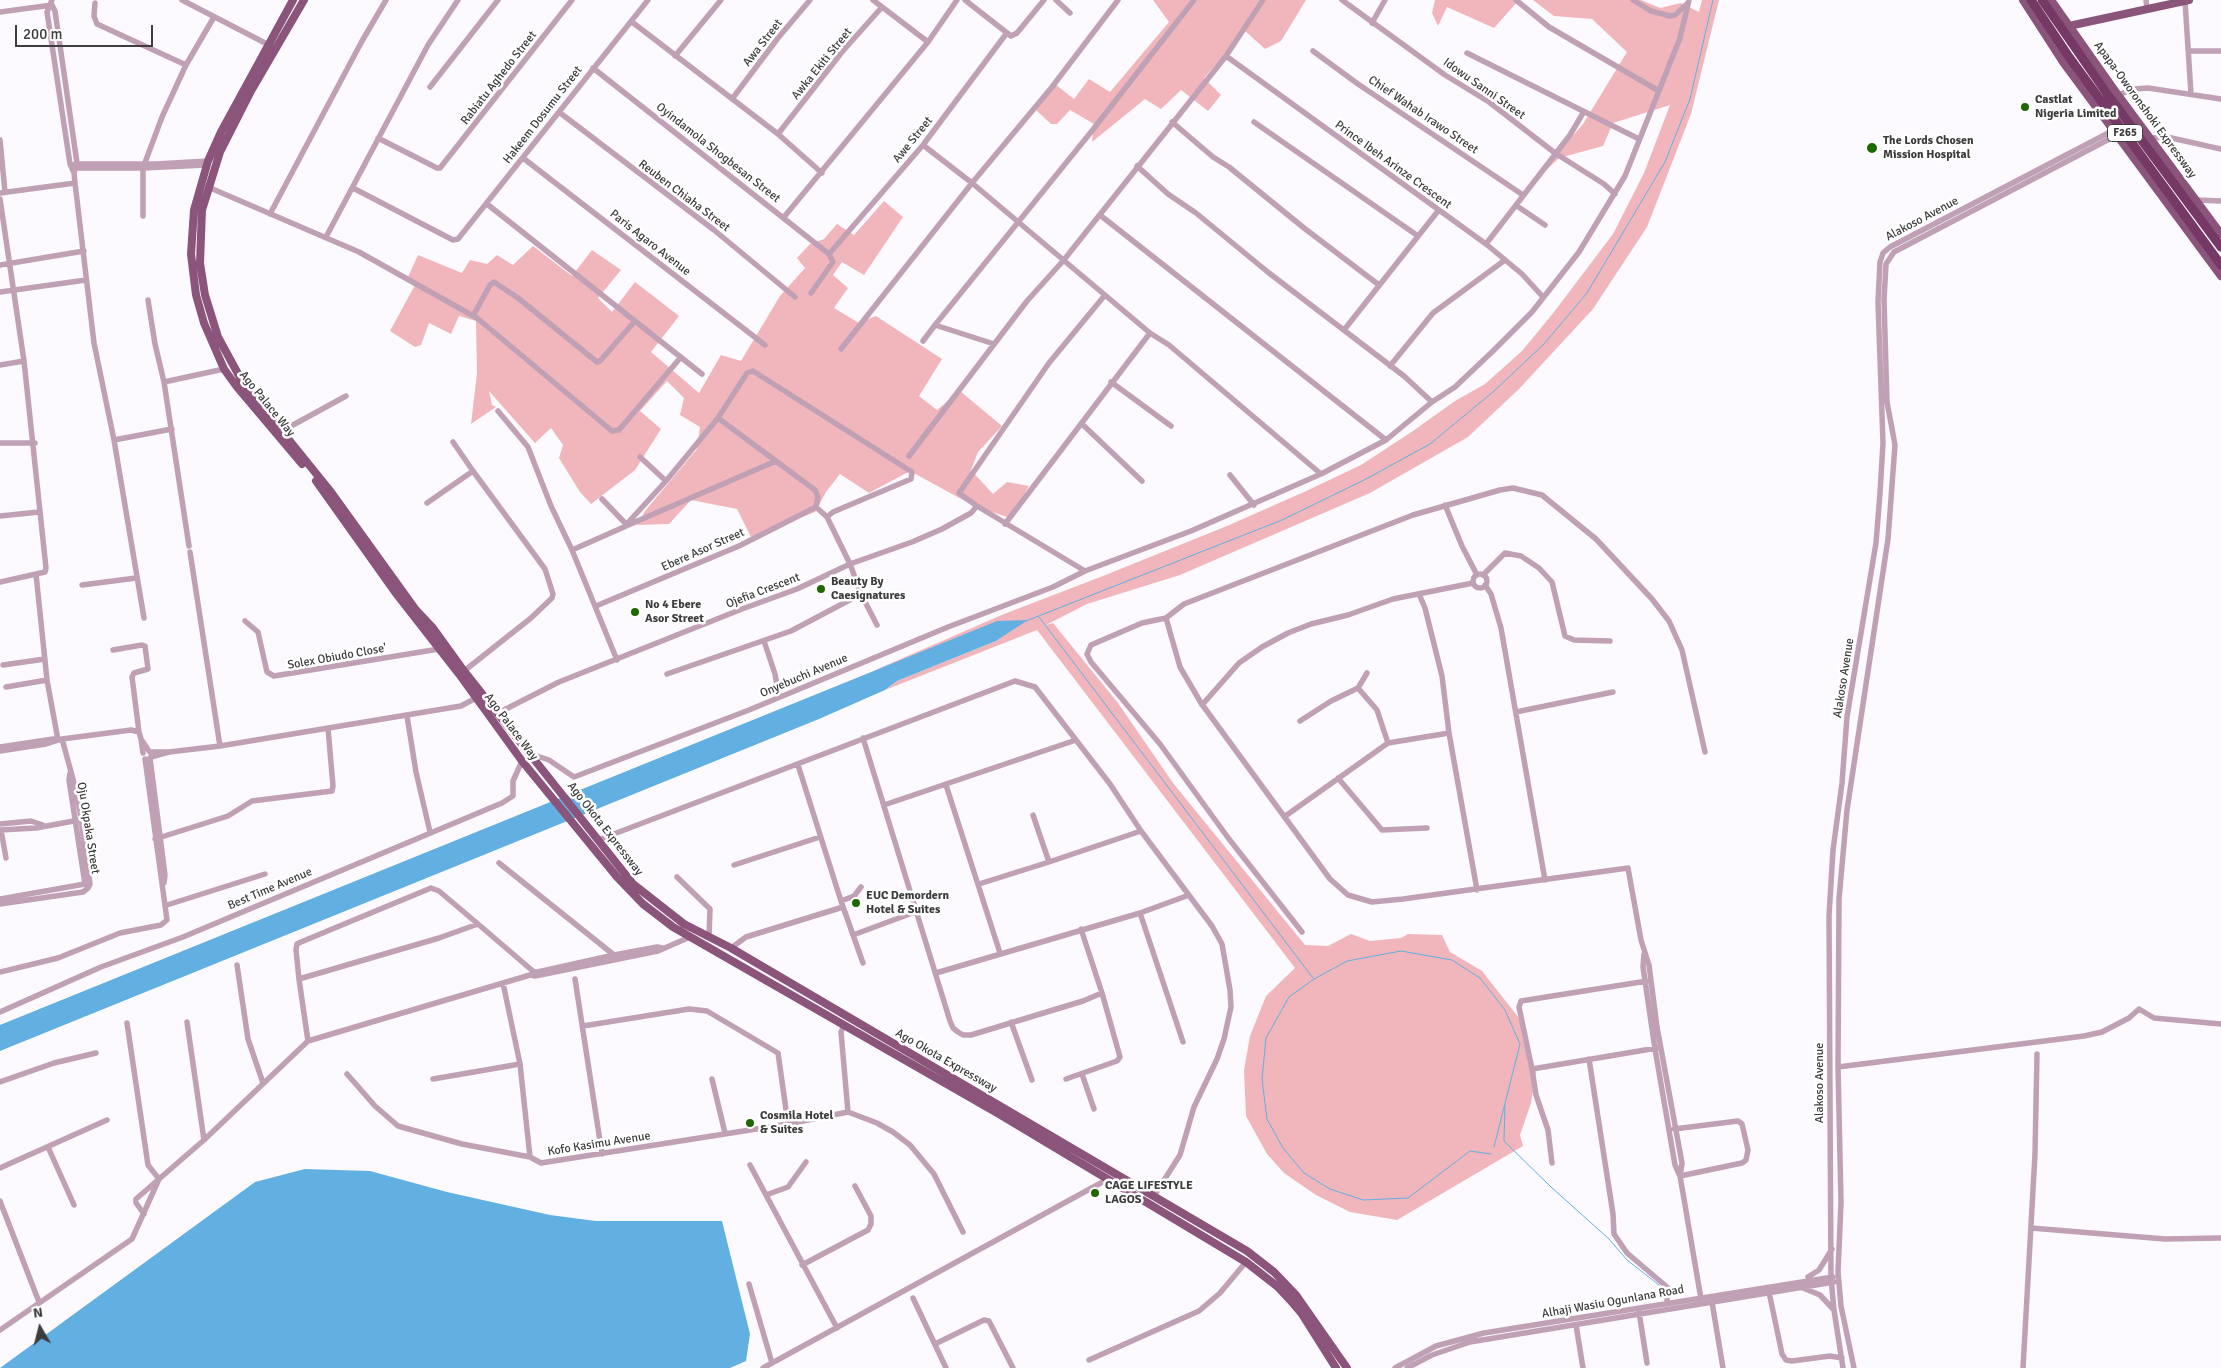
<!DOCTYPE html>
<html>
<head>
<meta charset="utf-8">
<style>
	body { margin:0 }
	#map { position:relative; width:2221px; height:1368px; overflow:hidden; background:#fcfafe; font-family:Signika,sans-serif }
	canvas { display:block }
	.north { position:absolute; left:15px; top:1303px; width:50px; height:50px; -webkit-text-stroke:4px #fff; paint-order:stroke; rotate:352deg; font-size:14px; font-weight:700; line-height:20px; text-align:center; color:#3d3c3e }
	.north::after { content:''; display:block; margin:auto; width:18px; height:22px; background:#3d3c3e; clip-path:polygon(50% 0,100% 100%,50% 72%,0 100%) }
	.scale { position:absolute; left:15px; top:25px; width:138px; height:22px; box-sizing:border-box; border:2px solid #3d3c3e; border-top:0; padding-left:6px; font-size:15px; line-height:18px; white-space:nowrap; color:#3d3c3e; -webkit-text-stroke:4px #fff; paint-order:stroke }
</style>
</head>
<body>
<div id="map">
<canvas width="2221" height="1368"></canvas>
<div class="north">N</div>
<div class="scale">200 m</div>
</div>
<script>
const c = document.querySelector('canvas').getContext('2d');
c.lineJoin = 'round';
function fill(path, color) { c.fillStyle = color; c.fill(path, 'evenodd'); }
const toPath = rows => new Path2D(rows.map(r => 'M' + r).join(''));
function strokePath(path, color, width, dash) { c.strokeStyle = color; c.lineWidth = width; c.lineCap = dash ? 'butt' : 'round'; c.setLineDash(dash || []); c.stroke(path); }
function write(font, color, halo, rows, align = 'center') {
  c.font = font + ' Signika,sans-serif'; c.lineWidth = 5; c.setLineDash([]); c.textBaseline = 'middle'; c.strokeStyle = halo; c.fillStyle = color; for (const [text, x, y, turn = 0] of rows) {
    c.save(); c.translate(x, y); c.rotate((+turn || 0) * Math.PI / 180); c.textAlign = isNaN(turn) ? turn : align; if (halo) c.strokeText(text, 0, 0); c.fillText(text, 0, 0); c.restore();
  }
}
fill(toPath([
	[1153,0,1306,0,1281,41,1265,49,1245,31,1204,78,1221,95,1208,111,1181,90,1161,109,1145,99,1092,142,1094,124,1070,110,1057,124,1051,124,1036,110,1055,84,1074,99,1089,79,1110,92,1169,22],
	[1435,0,1519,0,1494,28,1447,7,1438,26,1432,13],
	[1533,0,1641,0,1660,8,1681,3,1699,12,1702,0,1719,0,1691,114,1647,227,1593,309,1519,389,1468,437,1370,493,1180,575,1087,604,1046,625,1053,623,1118,703,1173,783,1305,945,1328,946,1351,934,1370,941,1401,938,1408,934,1442,935,1450,952,1482,971,1519,1018,1536,1072,1531,1103,1520,1135,1523,1146,1397,1220,1350,1212,1316,1195,1284,1173,1267,1154,1246,1116,1244,1070,1250,1036,1266,996,1295,968,1037,630,885,690,897,681,996,641,1027,620,873,671,1004,614,1103,576,1227,526,1304,492,1361,465,1413,431,1455,401,1485,384,1522,351,1554,312,1613,234,1644,173,1670,105,1613,123,1603,146,1559,158,1528,188,1583,124,1627,52,1592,19,1554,16],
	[884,201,903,217,864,275,842,262,833,275,848,288,834,308,859,323,876,316,942,359,919,396,937,410,960,391,1002,426,978,452,971,470,993,494,1007,482,1029,486,1010,518,974,506,910,471,869,493,840,474,826,492,815,512,751,537,737,509,691,500,669,524,637,525,645,511,697,449,700,427,680,415,684,398,667,381,640,411,661,429,635,470,591,504,580,492,559,458,563,445,551,428,535,443,489,391,492,405,496,407,471,424,477,373,476,321,459,316,451,334,429,323,421,345,415,347,390,331,415,285,408,277,418,255,462,273,470,260,487,264,497,255,513,265,533,246,572,276,592,250,621,270,598,298,612,312,635,282,679,316,651,352,699,393,721,355,741,361,780,296,805,268,797,258,810,244,824,239,837,224,854,235]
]), '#f1b6bc');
fill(toPath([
	[1028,620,996,641,897,681,885,690,819,719,0,1051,0,1025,997,621],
	[305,1169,370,1171,447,1192,550,1215,596,1221,722,1221,750,1334,746,1361,730,1368,0,1368,255,1182]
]), '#62b0e2');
strokePath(toPath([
	[1039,617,1313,978],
	[1026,621,1282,520,1366,479,1430,444,1493,392,1544,344,1587,293,1665,162,1690,99,1713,0],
	[1505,1106,1504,1141,1551,1187,1609,1239,1627,1260,1659,1285],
	[1491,1154,1470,1151,1408,1198,1363,1200,1330,1189,1304,1173,1283,1148,1267,1119,1262,1079,1266,1038,1289,997,1314,979,1347,961,1401,951,1452,960,1480,978,1505,1010,1520,1044,1494,1147]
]), '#62b0e2', 1);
strokePath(toPath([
	[52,0,47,12,70,164,74,173],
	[182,0,269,45],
	[873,0,928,42],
	[965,0,1011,36,1017,33,1044,0],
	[1056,0,1070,13],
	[1342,0,1445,75,1489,102,1555,153,1604,184,1615,194],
	[1516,0,1549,27,1659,91],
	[1633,0,1651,11,1670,16,1675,15,1688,3],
	[2146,0,2147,9],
	[2185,1,2191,94],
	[95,3,94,16,97,24,186,65],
	[0,12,52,5],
	[632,22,778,134,822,173],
	[1372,23,1385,0],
	[1313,51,1358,84,1523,195],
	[2189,51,2221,51],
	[1467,53,1639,139],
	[675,56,721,0],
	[1226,56,1486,244,1522,274,1543,297],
	[593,68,829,254,833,262,811,293],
	[430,87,498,0],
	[2118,95,2134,89,2148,88,2221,99],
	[732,99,778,38,810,0],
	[559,112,714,230,795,297],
	[1172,122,1213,157,1229,167,1304,228,1379,285],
	[1254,122,1418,236],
	[778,134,842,52,882,7],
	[378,138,437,168,440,168,572,0],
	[2150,138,2167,137,2221,149],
	[0,140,5,192],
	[923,145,972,183,1150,333,1169,345,1321,474],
	[523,158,765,345],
	[75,164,156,164,208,161],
	[1137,166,1168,194,1196,213,1269,273,1404,376,1432,402],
	[75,168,143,168,206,165],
	[75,183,94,343,114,440,144,618],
	[208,187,359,252,477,318,612,431,619,430,681,357],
	[353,188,453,240,458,239,648,0],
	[0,193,75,183,74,173,77,163,55,11,52,5],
	[0,199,24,361,46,568,45,572,0,582],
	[2197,200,2221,201],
	[487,204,702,374],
	[1517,206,1545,225],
	[270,214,362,41,386,0],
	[1100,215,1386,440],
	[143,216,143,168,162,117,186,65,214,17],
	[784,217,928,42,957,0],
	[326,237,428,45,458,0],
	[1486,244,1570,135,1583,113],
	[829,254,923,145,1006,34],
	[0,265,84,251],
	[0,292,86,280],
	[148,300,155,344,164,382,189,546],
	[473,316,490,285,494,282,518,298,597,362,600,361,635,321],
	[935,325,1091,132,1194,0],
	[1344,330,1438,211],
	[923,341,935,325,994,344],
	[841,349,972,183,1052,87,1118,0],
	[0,365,24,361],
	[1390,366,1433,313,1505,260],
	[164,382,224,369],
	[1111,382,1171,426],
	[498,411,528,447,551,506,572,550,617,660],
	[718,418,815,490,818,497,816,507,827,517,850,564,861,594,877,625],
	[1082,424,1142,481],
	[282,431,346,396],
	[114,440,172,429],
	[0,443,35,443],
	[909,456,1027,301,1063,261,1226,56,1263,0],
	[640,457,666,481],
	[1230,475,1254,505],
	[602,499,626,524],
	[427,503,473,471,453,442],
	[1445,505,1462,546,1477,575],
	[0,516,39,512],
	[1005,524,1150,333],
	[626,526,776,461],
	[572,550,624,527,666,481,718,418,747,373,753,371,912,472,911,479,833,512,827,517],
	[190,552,220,746],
	[1085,571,977,506,959,493,1049,363,1105,295],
	[36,574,47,680,58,740],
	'1473 581a7 7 0 1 1 14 0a7 7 0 1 1-14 0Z',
	[1483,575,1505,553,1521,556,1539,568,1552,582,1565,636,1574,640,1610,641],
	[82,585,136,578],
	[1485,585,1491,594,1501,628,1545,880],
	[1419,594,1425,608,1442,676,1449,733,1477,890],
	[596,606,739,546,816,507],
	[1166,618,1180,667,1201,703,1330,879,1348,895,1372,902,1403,899,1628,868,1641,940,1649,965,1657,1027,1682,1163,1680,1176],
	[245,621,258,632,267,672,274,676,439,649],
	[764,641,775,674,779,697],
	[113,650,142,645,145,646,148,669,134,673,132,677,139,732,141,739],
	[3,665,45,659],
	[464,671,531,618,552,598,553,594,545,569,473,471],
	[667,674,791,631,861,594],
	[6,687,47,680],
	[1358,688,1377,710,1388,743],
	[1202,705,1239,663,1262,647,1288,633,1311,624,1348,615,1393,599,1473,583],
	[1516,712,1613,692],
	[498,713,559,682,742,609,797,589,850,564,912,542,942,529,971,513,977,506],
	[407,716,416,772,430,832],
	[1300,721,1331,701,1358,688,1367,673],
	[328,728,333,786,332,791],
	[863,738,950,1021,953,1028,958,1032,963,1035,971,1035,1083,1001,1102,993,1081,929],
	[62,739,73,779,80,812,90,884,88,888],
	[0,747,53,739],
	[0,751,46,744,62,739,131,730,139,732],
	[150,752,169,752,151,757],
	[169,752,220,746,461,706,476,698],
	[143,753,141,739,149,751],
	[531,754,549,760,574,777,749,710,948,627,1053,587,1085,571,1191,531,1321,474,1386,440,1432,402,1455,387,1493,351,1532,312,1579,252,1625,176,1680,38,1689,0],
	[150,758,165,875,164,883],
	[798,765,841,901,863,963],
	[70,773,69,780,85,884],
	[1338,778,1382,830,1427,828],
	[946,785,1000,953],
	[884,805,1076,740],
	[1033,815,1049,862,1141,831],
	[1284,817,1388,743,1449,733],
	[0,824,31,821,43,825],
	[0,830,36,828,79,820],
	[1,830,6,858],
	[155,839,228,816,252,801,332,791],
	[598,840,1015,681,1035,687,1110,784,1141,831,1212,926,1222,944,1230,990,1231,1007,1224,1039,1217,1059,1194,1107,1180,1155,1154,1196],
	[499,863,614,955,614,959],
	[734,865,820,837],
	[677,877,710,909,709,937],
	[979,884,1049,862],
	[0,899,85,884],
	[841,901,854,896,861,887],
	[0,904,83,892,88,888],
	[167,905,265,874],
	[1140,913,1183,1042],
	[1302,932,1229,839,1160,744,1091,662,1087,654,1091,645,1142,623,1166,618,1184,604,1413,515,1500,490,1513,488,1542,495,1596,539,1652,599,1669,621,1682,650,1705,752],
	[853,935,915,912],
	[731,948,746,937,843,907],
	[1644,954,1643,967,1655,1049,1675,1165,1680,1176,1684,1199,1701,1299],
	[237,965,248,1039,263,1083],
	[0,972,58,958,120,933,161,925,167,920,145,759],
	[533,973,614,955,657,947,663,948],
	[936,973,1140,913,1189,895],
	[299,979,296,950,297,944,301,942,431,888,439,891,478,924],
	[575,979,602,1154],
	[503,983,520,1064,530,1157],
	[0,1012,101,967,183,937,502,803,513,796,513,781,522,761],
	[187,1022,204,1140],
	[1011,1022,1032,1080],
	[127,1023,148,1165,159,1179,136,1199,136,1203,144,1214],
	[844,1025,841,1032,848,1112,877,1123,893,1132,910,1145,934,1174,963,1232],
	[583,1026,689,1009,707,1011,778,1053,788,1124],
	[308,1041,299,979,439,938,478,924,534,972,535,976],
	[1589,1059,1613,1214,1614,1234,1627,1253,1667,1287,1667,1303],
	[1838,1067,2084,1036,2102,1032,2129,1018,2139,1009,2154,1018,2221,1024],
	[1532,1069,1519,1007,1521,1001,1647,981],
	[347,1074,375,1106,398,1126,462,1144,530,1157,541,1163,788,1124,848,1112],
	[1082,1074,1094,1109],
	[433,1079,520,1064],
	[712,1079,725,1133],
	[1066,1079,1117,1061,1120,1057,1102,993],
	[0,1082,54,1063,96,1053],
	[1674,1129,1738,1121,1742,1124,1748,1150,1746,1160,1742,1163,1680,1176],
	[48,1147,74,1205],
	[1552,1163,1548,1130,1536,1095,1532,1069,1657,1048],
	[750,1165,837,1328],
	[0,1168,107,1120],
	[766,1195,788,1187,806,1162],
	[0,1201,39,1302],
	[2031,1228,2165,1239,2221,1238],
	[802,1265,868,1230,871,1224,871,1216,855,1186],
	[1808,1277,1819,1270,1832,1249],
	[749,1284,772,1363],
	[1803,1288,1820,1295,1834,1310],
	[1769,1292,1782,1354,1786,1360,1792,1361,1830,1356,1842,1358],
	[913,1298,946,1368],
	[1712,1302,1723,1368],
	[1639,1312,1647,1363],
	[1576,1325,1583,1368],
	[0,1330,132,1239,159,1179,204,1140,308,1041,530,975,535,976,658,951,690,937],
	[935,1344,984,1320,989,1321,1013,1368],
	[1089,1360,1199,1311,1220,1293,1246,1262],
	[763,1368,1108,1179],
	[1395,1368,1436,1346,1484,1333,1833,1277],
	[1407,1368,1432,1355,1470,1342,1834,1282],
	[1843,1368,1834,1310,1831,1278,1829,916,1833,850,1842,783,1847,717,1876,543,1880,493,1883,443,1878,302,1880,262,1883,253,1890,247,2114,130],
	[1854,1368,1841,1306,1838,1272,1841,1202,1838,1067,1839,899,1847,810,1888,539,1895,445,1887,402,1884,300,1886,264,1894,252,2117,135],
	[2023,1368,2035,1154,2037,1054]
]), '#c0a0b5', 5.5);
strokePath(toPath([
	[293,0,221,132,208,161,194,210,191,254,196,295,204,323,224,369,237,387,302,464],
	[304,0,251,91,220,152,202,210,200,263,205,295,218,337,243,383,331,492,416,610,433,628,464,671,633,884,684,924,731,948,1247,1251,1274,1272,1296,1295,1347,1368],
	[2023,0,2063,62,2221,276],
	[2051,0,2118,95,2221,234],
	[2069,26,2189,0],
	[316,481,395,592,459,674,522,761,617,877,643,904,673,927,999,1114,1246,1262,1278,1287,1290,1300,1302,1314,1336,1368]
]), '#8b547a', 8);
strokePath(toPath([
	[2031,0,2069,57,2221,265],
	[2042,0,2108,95,2221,247]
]), '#763865', 9);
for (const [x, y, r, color] of [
	[2025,107,5,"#1f6801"],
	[1872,148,6,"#1f6801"],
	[821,589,5,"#1f6801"],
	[635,612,5,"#1f6801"],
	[856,903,5,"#1f6801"],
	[750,1123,5,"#1f6801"],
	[1095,1193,5,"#1f6801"]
]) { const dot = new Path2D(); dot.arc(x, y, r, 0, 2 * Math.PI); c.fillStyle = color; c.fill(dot); strokePath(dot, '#fff', 2); }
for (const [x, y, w] of [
	[2125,133,35]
]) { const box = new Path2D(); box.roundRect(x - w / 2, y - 8.5, w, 17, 4); c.fillStyle = '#fff'; c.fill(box); strokePath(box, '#3d3c3e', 1); }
write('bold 11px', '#3d3c3e', null, [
	["F265",2125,133]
]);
write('12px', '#3d3c3e', '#fff', [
	["Awa Street",763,43,-52],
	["Awka Ekiti Street",822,64,-51],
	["Rabiatu Aghedo Street",499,78,-52],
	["Idowu Sanni Street",1484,89,35],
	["Apapa-Oworonshoki Expressway",2145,110,54],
	["Hakeem Dosumu Street",543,115,-52],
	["Chief Wahab Irawo Street",1423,115,34],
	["Awe Street",913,140,-51],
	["Oyindamola Shogbesan Street",718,153,38],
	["Prince Ibeh Arinze Crescent",1393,165,36],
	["Reuben Chiaha Street",684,196,37],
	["Alakoso Avenue",1922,219,-28],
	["Paris Agaro Avenue",650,243,38],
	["Ago Palace Way",267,404,51],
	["Ebere Asor Street",703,550,-24],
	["Ojefia Crescent",763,591,-21],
	["Solex Obiudo Close'",337,657,-10],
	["Onyebuchi Avenue",804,676,-23],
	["Alakoso Avenue",1844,678,-81],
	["Ago Palace Way",511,727,53],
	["Oju Okpaka Street",88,828,81],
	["Ago Okota Expressway",605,829,52],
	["Best Time Avenue",270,889,-23],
	["Ago Okota Expressway",946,1061,30],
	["Alakoso Avenue",1820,1083,-90],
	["Kofo Kasimu Avenue",599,1144,-9],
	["Alhaji Wasiu Ogunlana Road",1613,1302,-10]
]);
write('bold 12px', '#3d3c3e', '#fff', [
	["Castlat",2035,100],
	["Nigeria Limited",2035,114],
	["The Lords Chosen",1883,141],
	["Mission Hospital",1883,155],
	["Beauty By",831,582],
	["Caesignatures",831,596],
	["No 4 Ebere",645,605],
	["Asor Street",645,619],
	["EUC Demordern",866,896],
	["Hotel & Suites",866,910],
	["Cosmila Hotel",760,1116],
	["& Suites",760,1130],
	["CAGE LIFESTYLE",1105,1186],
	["LAGOS",1105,1200]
], 'left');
</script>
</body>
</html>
